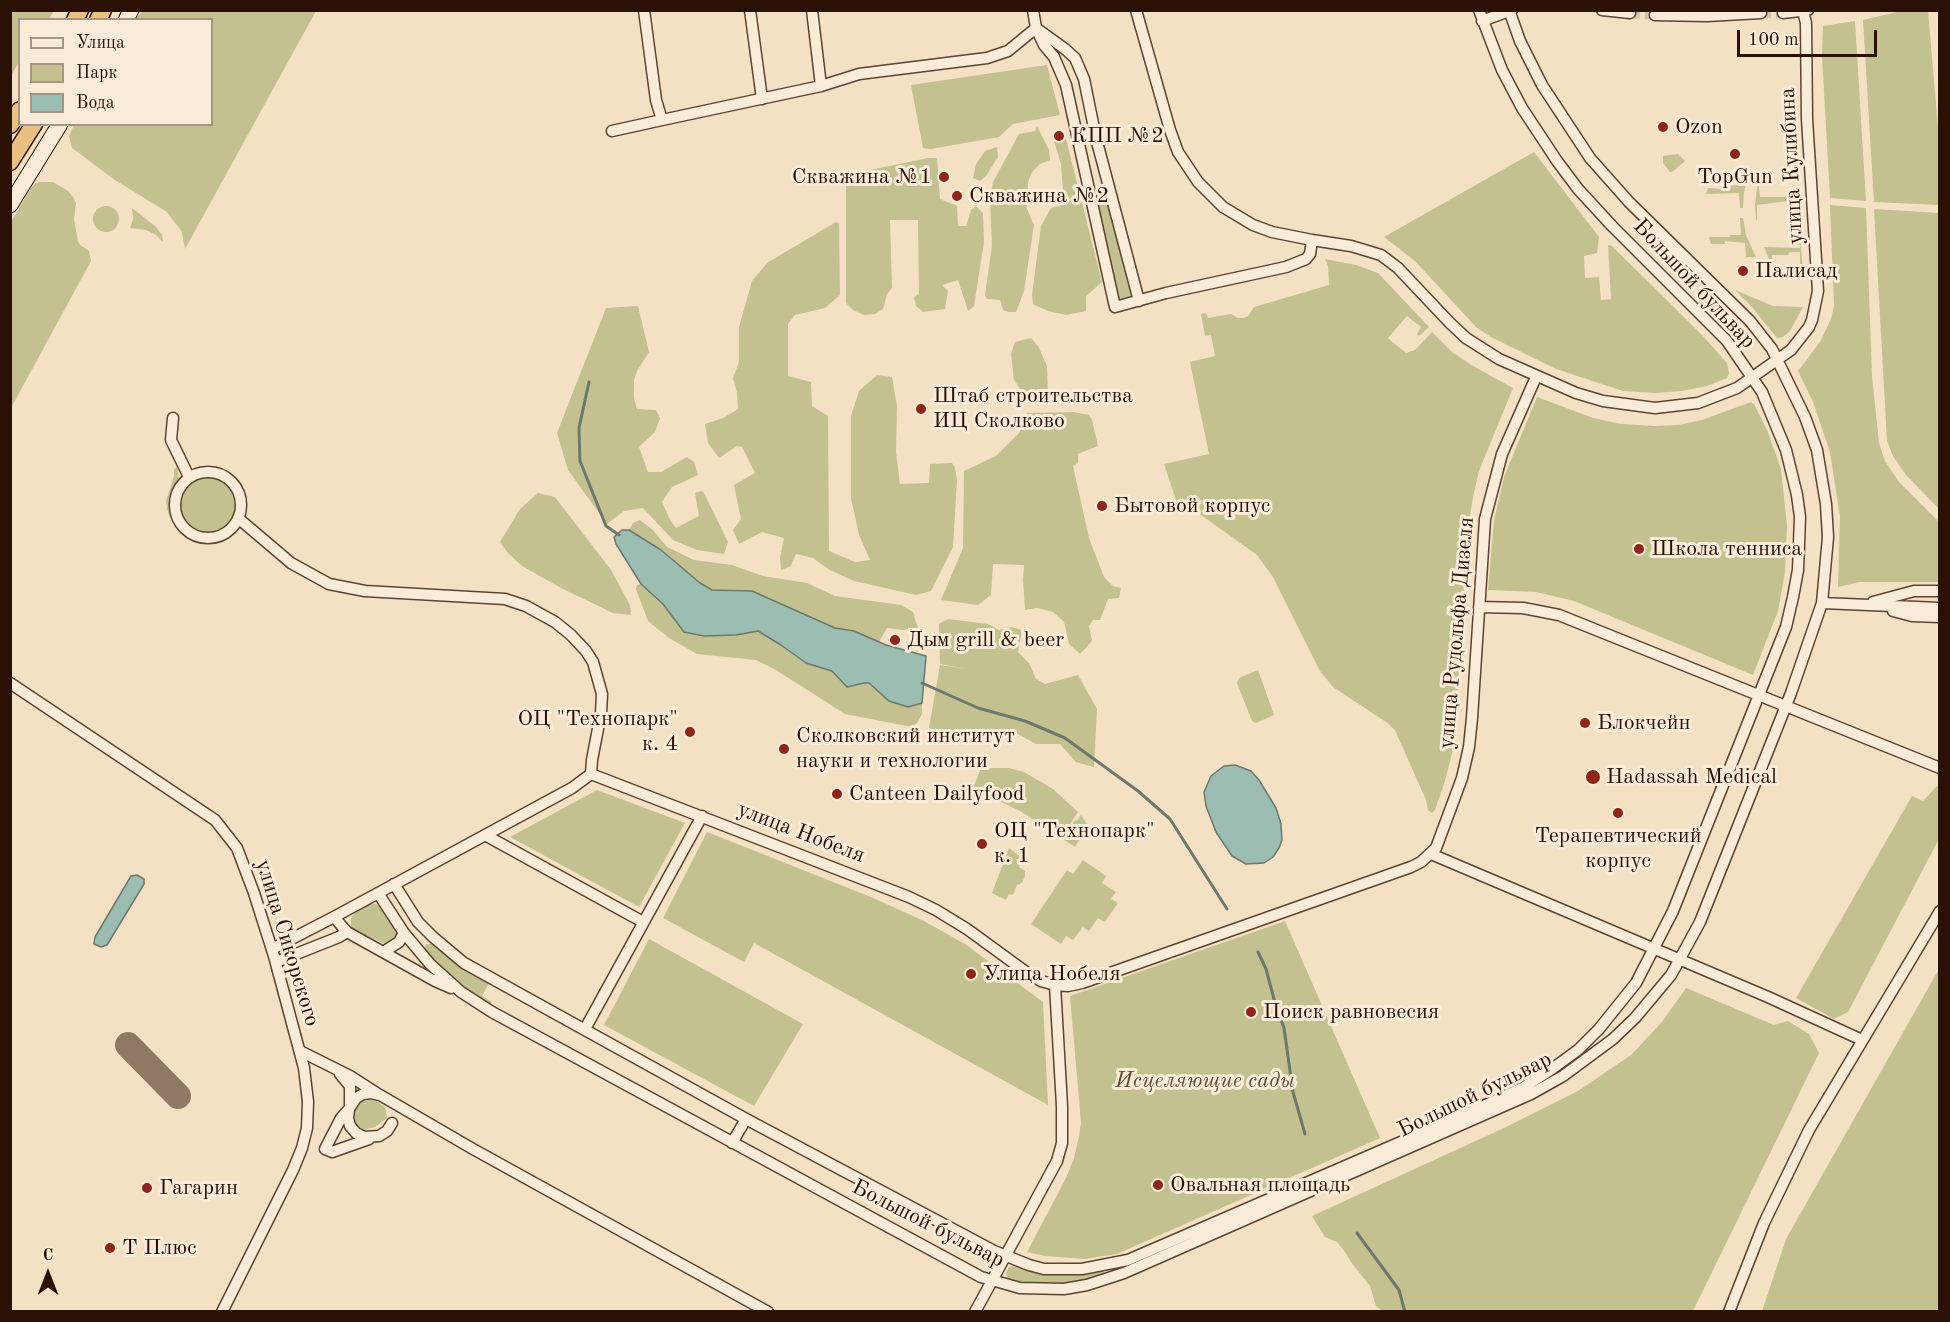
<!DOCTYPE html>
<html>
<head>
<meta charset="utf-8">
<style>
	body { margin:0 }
	#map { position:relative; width:1950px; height:1322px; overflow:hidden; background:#f4e1c3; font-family:"Old Standard TT",serif }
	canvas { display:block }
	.frame { position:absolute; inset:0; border:12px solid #2a1005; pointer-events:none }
	.legend { position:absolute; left:18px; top:18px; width:195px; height:108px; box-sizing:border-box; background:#f8ecd8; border:2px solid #a69484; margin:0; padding:8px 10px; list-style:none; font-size:18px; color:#2a1005 }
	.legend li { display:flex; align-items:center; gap:12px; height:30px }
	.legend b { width:30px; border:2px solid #a69484 }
	.north { position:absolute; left:18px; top:1244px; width:60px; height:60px; -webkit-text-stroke:4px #f8ecd8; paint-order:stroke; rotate:0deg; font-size:16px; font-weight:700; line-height:24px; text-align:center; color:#2a1005 }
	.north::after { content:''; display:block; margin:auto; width:21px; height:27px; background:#2a1005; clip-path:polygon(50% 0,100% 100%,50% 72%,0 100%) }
	.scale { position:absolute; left:1737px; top:30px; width:140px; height:27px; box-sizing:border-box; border:3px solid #2a1005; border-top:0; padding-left:8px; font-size:18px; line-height:21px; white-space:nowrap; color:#2a1005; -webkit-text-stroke:4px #f8ecd8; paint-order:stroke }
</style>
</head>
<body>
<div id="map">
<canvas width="1950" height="1322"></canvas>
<div class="frame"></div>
<ul class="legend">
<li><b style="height:8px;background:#f8ecd8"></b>Улица</li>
<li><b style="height:16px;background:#c2c18f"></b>Парк</li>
<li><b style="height:16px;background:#9cbeb2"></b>Вода</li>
</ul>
<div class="north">С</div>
<div class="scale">100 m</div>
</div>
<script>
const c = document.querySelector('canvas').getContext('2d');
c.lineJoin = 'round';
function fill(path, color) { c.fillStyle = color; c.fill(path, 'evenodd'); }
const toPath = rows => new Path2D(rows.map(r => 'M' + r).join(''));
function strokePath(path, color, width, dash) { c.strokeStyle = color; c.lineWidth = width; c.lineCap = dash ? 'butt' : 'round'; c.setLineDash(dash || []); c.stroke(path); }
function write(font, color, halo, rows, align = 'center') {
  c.font = font + ' "Old Standard TT",serif'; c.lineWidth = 6; c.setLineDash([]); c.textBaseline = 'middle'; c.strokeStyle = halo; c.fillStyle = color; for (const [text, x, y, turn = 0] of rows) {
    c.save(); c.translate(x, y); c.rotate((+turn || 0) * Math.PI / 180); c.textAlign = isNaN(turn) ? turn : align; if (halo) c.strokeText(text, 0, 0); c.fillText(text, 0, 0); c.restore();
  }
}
fill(toPath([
	[11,10,54,11,49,19,20,20,19,62,11,76],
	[142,11,316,11,185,249,182,232,167,212,115,180,72,148,69,136,74,125,212,124,212,20,136,19],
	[1901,11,1928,11,1939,139,1939,205,1874,202,1863,20],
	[1855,21,1866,201,1830,198,1822,56,1823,26],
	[1047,65,1060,115,1013,124,999,137,931,149,923,148,911,85],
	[1037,126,1049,150,1050,160,1040,164,1032,172,1028,182,1027,209,1034,225,1024,291,1016,312,1009,312,1003,310,1000,300,987,299,985,295,992,246,990,198,993,182,1019,134,1035,131],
	[1066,139,1102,282,1086,296,1086,311,1066,315,1048,311,1033,304,1032,295,1041,226,1051,208,1064,205,1061,164,1054,141],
	[997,147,998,157,986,176,980,181,973,178,976,164,985,151],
	[1534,152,1599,237,1597,253,1584,256,1585,278,1599,277,1601,300,1611,299,1608,245,1612,246,1702,335,1727,363,1729,373,1727,378,1707,386,1682,391,1655,393,1623,391,1556,369,1491,337,1476,327,1415,261,1384,237],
	[1678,154,1685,161,1672,172,1670,172,1663,163,1663,156],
	[928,158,937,158,940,199,957,206,958,226,966,226,971,210,976,206,983,213,984,242,974,306,968,311,958,280,942,285,948,291,945,309,923,312,916,306,914,297,919,294,918,220,890,220,892,288,887,294,883,309,875,314,864,315,853,310,846,303,846,187,852,178,870,170],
	[1742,170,1751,170,1744,192,1743,208,1740,208,1739,193,1706,194,1708,188,1722,189,1723,186,1742,185],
	[1758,181,1760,197,1785,197,1786,195,1797,194,1798,184,1799,204,1797,204,1796,200,1757,205,1757,220,1756,220,1755,204],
	[39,182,53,182,68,191,73,197,76,203,74,219,78,241,80,245,89,251,91,261,11,408,11,222,33,185],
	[1105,193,1131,296,1119,299,1093,195],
	[1830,205,1866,208,1872,376,1879,443,1885,461,1899,482,1939,522,1939,582,1859,582,1838,587,1840,517,1830,452,1813,402,1798,371,1820,342,1831,319,1834,305],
	'93 219a13 13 0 1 1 26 0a13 13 0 1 1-26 0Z',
	[132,208,155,226,162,235,163,242,156,235,146,230,130,228,133,219],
	[1874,209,1939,213,1939,509,1906,475,1893,456,1887,441],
	[1740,218,1743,218,1746,235,1756,257,1746,257,1745,243,1725,241,1725,244,1711,244,1709,237,1730,237,1730,235,1741,235],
	[836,222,839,224,840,295,825,308,795,315,788,324,788,376,811,382,812,406,828,416,829,551,855,562,870,560,859,535,851,498,851,416,859,391,877,375,892,377,897,406,896,452,900,484,929,483,930,464,952,463,955,468,957,480,953,547,931,591,916,595,854,581,830,570,813,558,796,554,791,566,781,570,780,558,784,538,762,532,739,544,733,530,741,519,734,485,755,473,742,447,737,446,719,458,708,443,705,424,723,418,738,409,737,393,733,378,739,362,739,327,752,281,767,263],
	[1799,225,1803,272,1800,272,1800,252,1789,252,1788,255,1772,255,1771,264,1764,247,1800,248],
	[1325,259,1356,265,1378,273,1429,327,1419,336,1417,334,1421,327,1407,316,1388,338,1406,353,1415,350,1432,332,1452,352,1473,366,1513,388,1479,471,1473,497,1468,528,1454,745,1445,781,1435,810,1432,813,1428,810,1426,800,1395,730,1386,722,1333,687,1320,671,1273,577,1257,555,1197,512,1176,500,1164,464,1209,454,1190,362,1215,356,1211,335,1205,336,1201,314,1206,313,1208,318,1231,314,1238,318,1243,318,1248,316,1254,307,1329,285,1328,266],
	[1735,290,1773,306,1803,307,1790,331,1783,337,1777,338,1752,307],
	[638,306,649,352,637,371,634,380,634,398,637,409,656,410,660,418,655,432,639,447,648,472,661,472,687,457,694,462,698,475,672,487,662,502,670,520,676,528,699,516,695,493,701,491,704,493,728,542,724,554,697,550,673,540,643,508,624,511,607,524,568,470,557,433,606,308],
	[1031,338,1038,346,1047,366,1048,395,1030,395,1021,390,1014,380,1011,354,1015,342],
	[1537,397,1593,418,1622,424,1655,426,1678,425,1702,420,1751,402,1754,404,1767,430,1781,469,1787,525,1785,572,1778,611,1753,675,1574,601,1536,592,1488,590,1494,520,1504,477],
	[1073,412,1089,415,1092,420,1098,446,1078,454,1078,463,1073,466,1089,538,1104,577,1113,586,1121,588,1119,598,1108,599,1100,620,1093,620,1089,626,1092,641,1080,654,1069,644,1064,622,1053,612,1037,608,1025,610,1023,580,1024,565,993,564,991,595,978,605,941,600,963,548,964,471,996,456,1019,433,1027,413],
	[177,467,179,480,172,496,173,517,170,518,167,509,166,501,174,476,174,469],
	'181 504a28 28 0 1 1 56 0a28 28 0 1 1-56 0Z',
	[538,493,555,497,611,570,630,605,631,615,613,613,563,589,522,566,507,552,500,542,520,509],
	[640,520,653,530,667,547,694,560,732,565,763,576,807,583,835,596,901,605,913,612,918,628,903,630,887,628,879,642,854,631,835,628,752,591,712,590,700,583,661,550,629,530,633,523],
	[641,584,663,604,684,632,704,636,736,635,758,631,781,645,806,663,832,671,847,687,865,683,869,683,889,701,907,707,922,703,922,714,917,723,912,727,845,714,776,670,756,660,697,654,669,638,648,621,636,589,637,585],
	[948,619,988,624,999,630,1011,627,1022,630,1018,652,1029,663,1036,679,1045,684,1078,675,1097,709,1094,767,1076,762,1060,744,1036,744,1016,733,940,735,929,728,940,665,968,669,940,664,939,624],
	[1258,670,1274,715,1256,723,1252,721,1237,683,1239,678],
	[981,768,1009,768,1024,772,1053,789,1078,812,1061,837,1020,811,973,788],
	[1937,786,1939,787,1939,839,1848,1012,1834,1019,1796,998,1912,796,1923,801],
	[597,790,685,823,639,907,510,837],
	[1081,815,1088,826,1075,847,1064,840,1075,820,1077,821],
	[707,832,871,897,924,921,965,944,1043,1002,1048,1105,754,943,744,962,663,918],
	[1009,848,1022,858,1019,867,1025,871,1025,876,1022,883,1017,885,1013,895,1009,894,1006,900,992,893],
	[1083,860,1106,876,1102,883,1116,892,1111,899,1118,903,1105,922,1098,918,1089,931,1083,927,1073,940,1066,936,1061,944,1031,924,1067,870,1073,874],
	[368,904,376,904,381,908,397,933,397,938,387,945,351,928,351,918,356,912],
	[1285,921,1380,1138,1117,1254,1085,1259,1045,1256,1027,1252,1066,1178,1074,1158,1079,1136,1081,1123,1070,996],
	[649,939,803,1024,754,1106,604,1025],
	[426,944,432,944,462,968,489,983,482,996,492,1002,491,1004,469,991,438,965,424,949],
	[1939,969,1939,1311,1762,1311,1786,1239],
	[1686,988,1774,1025,1788,1021,1809,1034,1819,1053,1693,1311,1383,1312,1376,1306,1370,1286,1351,1262,1345,1252,1337,1242,1325,1237,1312,1216,1504,1128,1578,1091,1631,1055,1662,1022],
	[371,1099,375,1100,384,1106,386,1110,387,1118,375,1127,364,1130,359,1128,353,1120,353,1111,359,1103],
	[1013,1266,1042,1273,1081,1274,1103,1271,1104,1273,1079,1282,1041,1285,1009,1280,1006,1273,1009,1267]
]), '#c2c18f');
const water = toPath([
	[622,530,629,530,661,550,700,583,712,590,752,591,835,628,854,631,886,645,926,656,922,703,908,707,889,701,869,683,864,683,847,687,832,671,806,663,781,645,758,631,736,635,704,636,684,632,663,604,641,584,616,544,614,537,622,530],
	[1235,765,1251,771,1259,780,1276,808,1281,824,1282,840,1279,848,1273,857,1264,863,1246,864,1232,856,1216,832,1206,806,1204,792,1211,776,1224,766,1235,765],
	[137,875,144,879,144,884,107,945,101,947,94,944,95,937,131,876,137,875]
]);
fill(water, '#9cbeb2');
strokePath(water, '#6e786d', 1.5);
strokePath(toPath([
	[589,382,579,428,580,461,606,526,619,535],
	[922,683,978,708,1025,721,1065,738,1138,791,1170,819,1227,909],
	[1258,952,1266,969,1275,1003,1284,1028,1293,1092,1305,1134],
	[1357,1233,1399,1290,1405,1312]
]), '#6e786d', 3);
strokePath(toPath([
	[128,1045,178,1096]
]), '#8f7864', 26);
strokePath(toPath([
	[1630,13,1655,15],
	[1761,13,1783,13]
]), '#d6c2a6', 10, [10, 5]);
const minor = toPath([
	[644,10,656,100,662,120,821,86,859,74,987,58,1008,51,1036,28],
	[750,10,762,99],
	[812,10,821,86],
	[1033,10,1036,28,1044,45,1054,57,1066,85,1115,307,1166,293,1286,267,1306,259,1310,254,1312,240],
	[1136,10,1170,130,1178,152,1198,182,1223,207,1253,225,1272,232,1312,240,1351,246,1381,255,1398,268,1450,323,1466,338,1499,359,1576,393,1603,401,1655,408,1698,403,1737,388,1791,350,1809,327,1812,320,1818,291,1807,119,1806,23,1803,11],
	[1602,10,1630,13],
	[1783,13,1808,10],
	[1655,15,1707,16,1761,13],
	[1482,21,1512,10],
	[1036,28,1065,49,1075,58,1084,79,1096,138,1139,301],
	[612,131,662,120],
	[173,418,171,440,189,477],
	'175 505a33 33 0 1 1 66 0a33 33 0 1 1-66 0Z',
	[238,518,291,563,329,584,365,591,505,599,526,606,555,622,571,635,586,651,593,662,602,694,601,713,592,760,591,774],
	[1873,602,1914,591,1940,591],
	[1822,603,1940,608],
	[1479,607,1523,608,1559,615,1940,768],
	[1893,611,1912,616,1940,617],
	[10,683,215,820,237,848,254,893,274,956,304,1068,308,1102,307,1128,302,1148,293,1170,222,1312],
	[591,774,909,897,936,910,967,929,1026,972,1041,981,1055,985,1068,986,1082,983,1411,867,1421,862,1436,848,1462,778,1469,747,1472,718,1485,519,1502,454,1536,377],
	[485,835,643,922],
	[1431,854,1768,997,1862,1040],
	[394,884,418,922,433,937,464,963,746,1119,994,1251,1029,1265,1044,1269,1082,1269,1128,1260,1477,1109,1524,1087,1552,1069,1578,1050,1599,1029,1636,983,1673,911,1786,627,1793,597,1798,570,1800,517,1797,495,1786,450,1762,392,1727,341,1613,227,1578,189,1557,161,1522,108,1502,70,1479,10],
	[378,893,404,933,430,964,461,992,492,1012,981,1277,1020,1288,1064,1289,1087,1285,1124,1273,1531,1094,1563,1076,1613,1039,1635,1018,1671,975,1700,922,1791,693,1822,603,1828,537,1826,504,1817,450,1805,417,1772,349,1750,321,1629,202,1590,158,1542,85,1520,41,1509,10],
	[334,917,347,932,435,981,451,988],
	[272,949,334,917,572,788,591,774],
	[385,951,399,942,404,933],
	[276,962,339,937,347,932],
	[585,1029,702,816],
	[300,1051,350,1076,378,1094],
	[340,1074,350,1086,350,1105],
	[349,1109,341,1118,325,1149,332,1152,369,1139],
	[392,1123,387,1131,379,1136,364,1137,356,1133,350,1126,348,1118,349,1109,356,1098,363,1094,371,1093,380,1095,473,1149,768,1312],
	[732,1143,746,1119],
	[975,1312,1057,1161,1062,1143,1062,1106,1055,985],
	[1729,1312,1764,1223,1809,1130,1940,911]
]);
const secondary = toPath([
	[126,20,131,10],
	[10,205,60,124]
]);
const trunk = toPath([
	[75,20,80,10],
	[98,20,103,10],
	[10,125,20,110],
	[10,162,34,124]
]);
strokePath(minor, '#5c4434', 13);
strokePath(secondary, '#2a1005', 17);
strokePath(trunk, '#2a1005', 19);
strokePath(minor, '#f8ecd8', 10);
strokePath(secondary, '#f8ecd8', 15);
strokePath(trunk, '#eac082', 16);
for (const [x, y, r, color] of [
	[1663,127,6,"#8f2418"],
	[1059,136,6,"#8f2418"],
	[1735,154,6,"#8f2418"],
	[944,177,6,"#8f2418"],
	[957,196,6,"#8f2418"],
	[1743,271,6,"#8f2418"],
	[921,409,6,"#8f2418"],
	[1102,506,6,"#8f2418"],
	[1639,549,6,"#8f2418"],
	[895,640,6,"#8f2418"],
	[1585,723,6,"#8f2418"],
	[690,732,6,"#8f2418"],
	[784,749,6,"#8f2418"],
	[1593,777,8,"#8f2418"],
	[837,794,6,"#8f2418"],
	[1618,813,6,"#8f2418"],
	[982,844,6,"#8f2418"],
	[971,974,6,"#8f2418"],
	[1251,1012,6,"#8f2418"],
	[1158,1185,6,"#8f2418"],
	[147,1188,6,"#8f2418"],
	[110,1248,6,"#8f2418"]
]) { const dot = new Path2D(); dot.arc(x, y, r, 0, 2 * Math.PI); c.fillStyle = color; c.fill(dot); strokePath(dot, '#f8ecd8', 2); }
write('22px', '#2a1005', '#f8ecd8', [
	["Ozon",1675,127],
	["КПП №2",1071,136],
	["Скважина №1",932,177,"right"],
	["TopGun",1735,177,"center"],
	["Скважина №2",969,196],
	["Палисад",1755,271],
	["Штаб строительства",933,396],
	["ИЦ Сколково",933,421],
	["Бытовой корпус",1114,506],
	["Школа тенниса",1651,549],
	["Дым grill & beer",907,640],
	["ОЦ \"Технопарк\"",678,719,"right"],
	["к. 4",678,744,"right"],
	["Блокчейн",1597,723],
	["Сколковский институт",796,736],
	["науки и технологии",796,761],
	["Hadassah Medical",1606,777],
	["Canteen Dailyfood",849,794],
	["ОЦ \"Технопарк\"",994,831],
	["к. 1",994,856],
	["Терапевтический",1618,836,"center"],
	["корпус",1618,861,"center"],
	["Улица Нобеля",983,974],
	["Поиск равновесия",1263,1012],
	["Овальная площадь",1170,1185],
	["Гагарин",159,1188],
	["Т Плюс",122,1248]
], 'left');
write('22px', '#2a1005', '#f8ecd8', [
	["улица Кулибина",1792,166,-93],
	["Большой бульвар",1694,284,47],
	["улица Рудольфа Дизеля",1457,633,-85],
	["улица Нобеля",801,833,21],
	["улица Сикорского",287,943,73],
	["Большой бульвар",1475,1095,-26],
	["Большой бульвар",928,1224,27]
]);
write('italic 22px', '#5f4e35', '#f8ecd8', [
	["Исцеляющие сады",1205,1081]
]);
</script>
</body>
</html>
